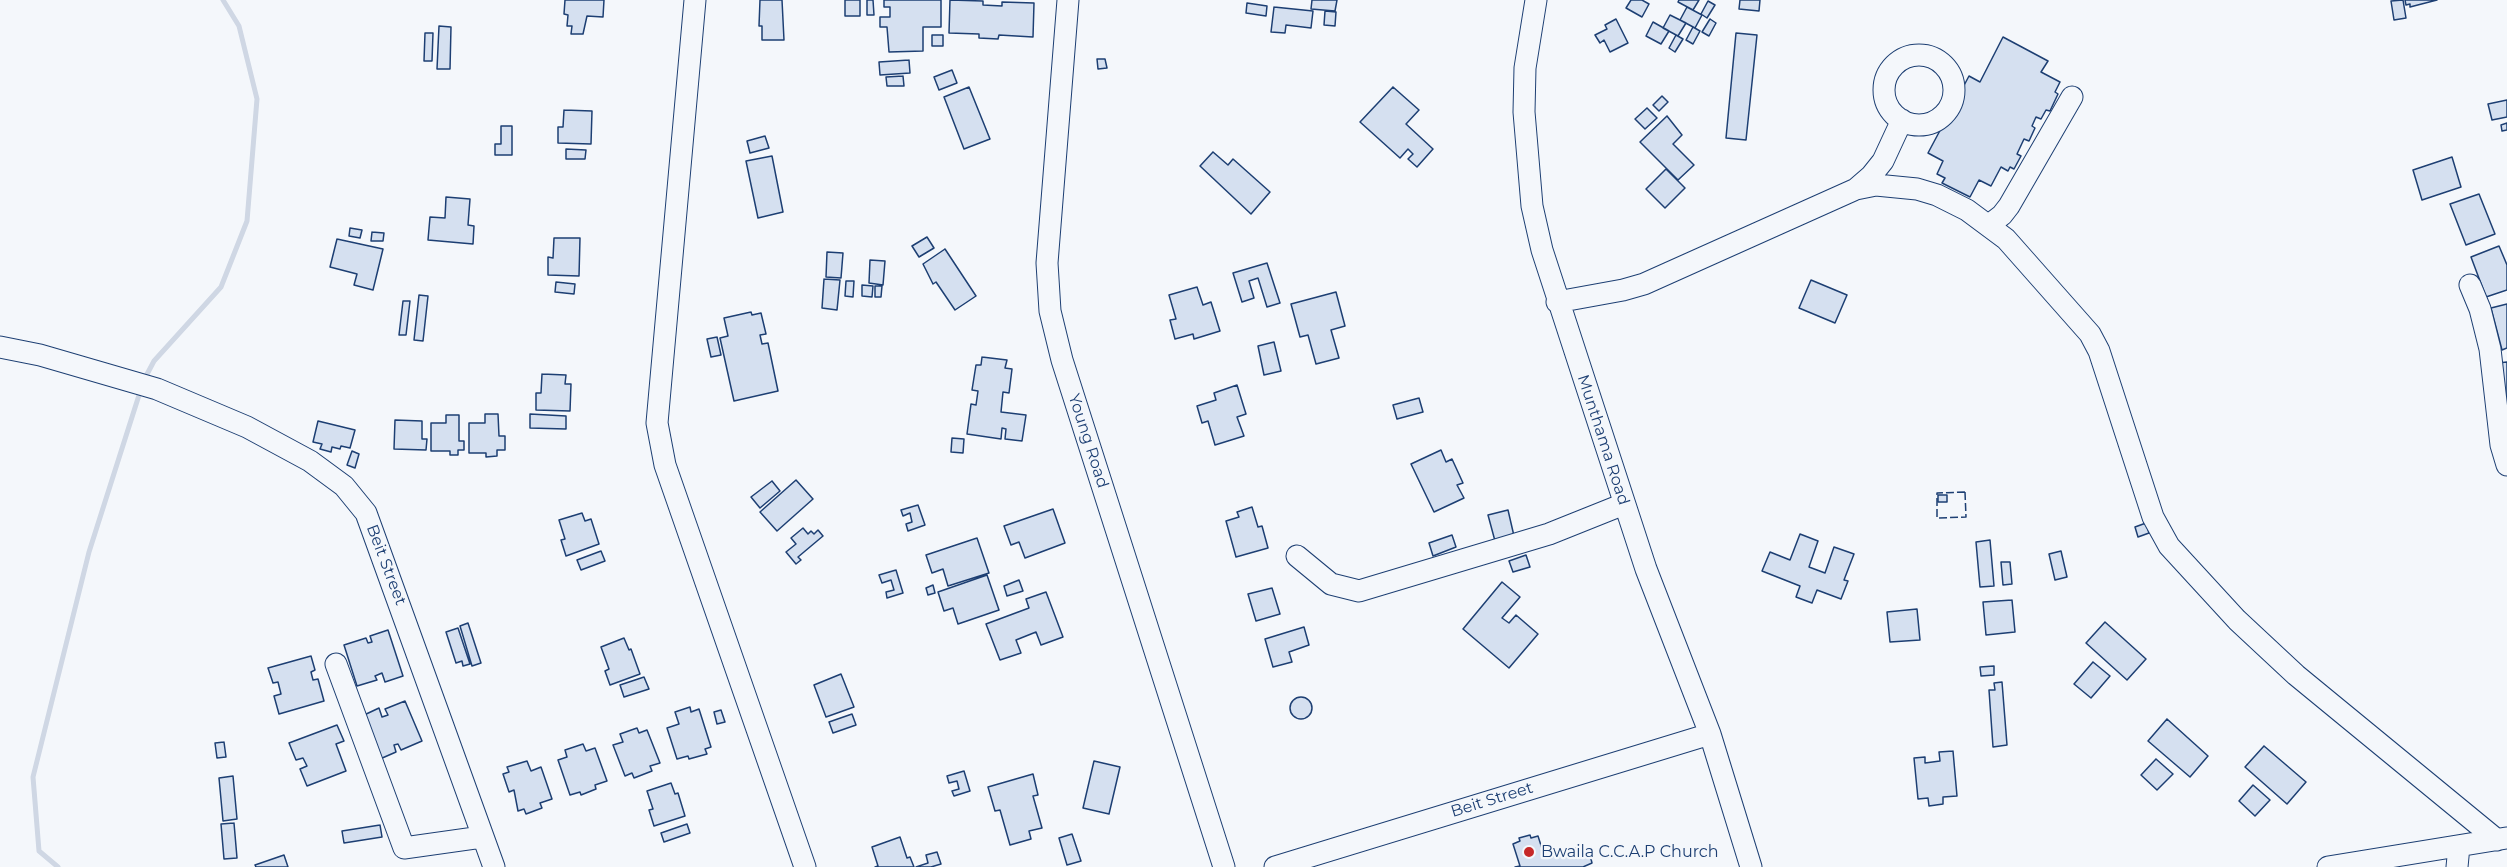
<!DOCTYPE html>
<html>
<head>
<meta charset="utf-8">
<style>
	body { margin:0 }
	canvas { display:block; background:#f4f7fb }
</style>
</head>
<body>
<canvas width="2507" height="867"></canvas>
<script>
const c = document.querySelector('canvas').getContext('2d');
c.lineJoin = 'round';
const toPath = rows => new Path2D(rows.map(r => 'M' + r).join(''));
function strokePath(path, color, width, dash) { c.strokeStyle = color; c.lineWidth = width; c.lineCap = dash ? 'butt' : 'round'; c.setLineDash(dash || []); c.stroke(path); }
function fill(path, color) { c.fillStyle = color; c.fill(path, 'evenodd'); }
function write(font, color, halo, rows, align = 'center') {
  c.font = font + ' Montserrat,sans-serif'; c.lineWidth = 4.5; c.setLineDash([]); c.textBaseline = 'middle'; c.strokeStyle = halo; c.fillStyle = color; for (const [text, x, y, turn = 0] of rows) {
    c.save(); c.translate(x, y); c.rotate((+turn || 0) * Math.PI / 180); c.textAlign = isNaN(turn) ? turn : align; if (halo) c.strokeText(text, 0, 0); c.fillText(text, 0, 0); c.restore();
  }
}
strokePath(toPath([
	[145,378,154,361,221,287,247,221,257,99,239,26,223,0],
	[58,867,39,851,33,777,89,552,140,392]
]), '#cfd7e4', 5);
const building = toPath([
	[565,0,604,0,603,17,587,16,583,34,571,34,572,26,567,26,568,15,564,14,565,0],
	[760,0,782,0,784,40,762,40,762,26,759,26,760,0],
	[845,0,860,0,860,16,845,16,845,0],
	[867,0,873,0,874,15,867,15,867,0],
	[884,0,941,0,941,27,923,27,923,51,889,52,887,27,880,27,880,17,890,17,890,7,884,7,884,0],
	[950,0,983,1,983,5,1002,6,1002,2,1034,3,1033,37,999,35,998,39,979,38,979,34,949,33,950,0],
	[1312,0,1337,0,1335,11,1311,9,1312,0],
	[1631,0,1642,0,1649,4,1642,17,1626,8,1631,0],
	[1679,0,1699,0,1693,10,1678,2,1679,0],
	[1740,0,1760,0,1759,11,1739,9,1740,0],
	[2403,0,2406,18,2394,20,2391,1,2403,0],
	[2405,0,2437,0,2410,7,2410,4,2406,5,2405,0],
	[1708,1,1715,5,1707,18,1701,14,1708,1],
	[1247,3,1267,6,1266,16,1246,13,1247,3],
	[1274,7,1313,11,1311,28,1286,25,1285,33,1271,32,1274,7],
	[1687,7,1702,15,1695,28,1680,20,1687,7],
	[1325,11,1336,12,1335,26,1324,25,1325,11],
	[1670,15,1686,23,1678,36,1663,28,1670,15],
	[1616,19,1628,43,1610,52,1604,40,1600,43,1595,35,1607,29,1605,25,1616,19],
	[1710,19,1716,23,1709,36,1702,32,1710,19],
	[1653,22,1669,31,1661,44,1646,36,1653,22],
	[439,26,451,27,450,69,437,69,439,26],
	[1693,27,1700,31,1693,44,1686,40,1693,27],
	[425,33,433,33,432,61,424,61,425,33],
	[1736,33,1757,35,1746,140,1726,138,1736,33],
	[932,35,943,35,943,46,932,46,932,35],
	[1676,35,1683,39,1675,52,1669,48,1676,35],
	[2003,37,2048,61,2041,72,2060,82,2055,92,2058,94,2050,111,2046,110,2041,119,2036,117,2032,126,2035,128,2029,141,2024,139,2017,154,2021,156,2014,169,2010,167,2008,171,2001,167,1991,186,1979,180,1970,197,1942,183,1945,178,1937,174,1943,161,1928,153,1969,76,1980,82,2003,37],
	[1097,59,1105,59,1107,68,1098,69,1097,59],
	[909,60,910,73,880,75,879,62,909,60],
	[952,70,957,83,939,90,934,77,952,70],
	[903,76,904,86,887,86,886,77,903,76],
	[969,87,990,139,964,149,944,97,969,87],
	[1393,87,1419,110,1406,124,1433,149,1417,167,1408,159,1413,154,1408,149,1400,158,1360,122,1393,87],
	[1662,96,1668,102,1659,111,1653,105,1662,96],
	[2507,100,2507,117,2492,120,2488,104,2507,100],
	[1647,108,1657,118,1645,129,1635,119,1647,108],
	[564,110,592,111,591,144,558,143,558,127,563,127,564,110],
	[1667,116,1682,135,1673,144,1694,165,1678,180,1640,142,1667,116],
	[2507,123,2507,130,2502,131,2501,125,2507,123],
	[501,126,512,126,512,155,495,155,495,144,501,144,501,126],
	[765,136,769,148,750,153,747,141,765,136],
	[566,149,586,150,585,159,566,159,566,149],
	[1213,152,1228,165,1233,159,1270,192,1251,214,1200,166,1213,152],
	[772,156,783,212,758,218,746,161,772,156],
	[2452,157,2461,187,2422,200,2413,170,2452,157],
	[1666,169,1685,188,1665,208,1646,189,1666,169],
	[2479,194,2495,234,2466,245,2450,204,2479,194],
	[446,197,470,199,468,225,474,226,473,244,428,240,430,217,445,218,446,197],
	[350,228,362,230,360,238,349,236,350,228],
	[372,232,384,233,383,241,371,241,372,232],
	[927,237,934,248,919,257,912,246,927,237],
	[554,238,580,238,579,276,548,275,548,257,553,258,554,238],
	[337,239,383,249,373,290,354,285,357,274,330,267,337,239],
	[2499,246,2507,265,2507,290,2486,297,2471,257,2499,246],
	[945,249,976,296,955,310,936,282,933,284,923,264,945,249],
	[827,252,843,253,841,278,826,277,827,252],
	[870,260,885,261,883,285,869,283,870,260],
	[1267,263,1280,303,1267,307,1258,278,1249,281,1254,298,1242,302,1233,273,1267,263],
	[824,279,840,280,837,310,822,308,824,279],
	[1811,280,1847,295,1835,323,1799,308,1811,280],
	[846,281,854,281,853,297,845,296,846,281],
	[556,282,575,284,574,294,555,292,556,282],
	[862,285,873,286,872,297,862,296,862,285],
	[875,286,882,286,881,297,875,297,875,286],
	[1197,287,1203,305,1211,302,1220,331,1194,339,1193,334,1175,339,1170,320,1176,319,1169,295,1197,287],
	[1336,292,1345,326,1331,330,1339,358,1316,364,1308,335,1300,337,1291,304,1336,292],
	[419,295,428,296,423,341,414,340,419,295],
	[403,301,410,301,406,335,399,335,403,301],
	[2507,304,2507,348,2502,350,2491,308,2507,304],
	[751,312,752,315,761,313,766,334,760,335,762,344,768,343,778,391,734,401,720,338,728,336,724,318,751,312],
	[717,337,721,355,711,357,707,339,717,337],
	[1274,342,1281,371,1264,375,1258,346,1274,342],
	[982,357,1007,360,1005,368,1012,369,1009,393,1003,392,1001,412,1026,415,1022,441,1005,439,1006,429,1002,428,1001,439,967,434,971,404,976,405,978,391,972,390,976,365,981,365,982,357],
	[2507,362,2507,405,2498,363,2507,362],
	[542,374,566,375,565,384,571,384,570,411,536,410,536,393,541,393,542,374],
	[1237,385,1246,414,1237,417,1244,436,1215,445,1208,421,1202,423,1197,406,1216,400,1214,393,1237,385],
	[1419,398,1423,412,1397,419,1393,405,1419,398],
	[485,414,498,414,499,436,505,436,505,450,497,450,497,456,486,457,486,453,469,453,469,423,485,423,485,414],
	[530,414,566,416,566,429,530,428,530,414],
	[446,415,459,415,459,441,464,441,464,450,458,450,458,455,450,455,450,451,431,451,431,423,446,423,446,415],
	[395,420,422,421,422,439,427,439,426,450,394,449,395,420],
	[318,421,355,430,350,448,341,446,340,449,332,447,331,452,320,449,322,444,313,442,318,421],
	[952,438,964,439,963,453,951,452,952,438],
	[1441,450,1446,462,1452,459,1463,483,1457,485,1464,498,1434,512,1411,464,1441,450],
	[352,451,359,454,355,468,347,465,352,451],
	[796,480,813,499,777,531,760,512,796,480],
	[772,481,780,491,760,508,751,497,772,481],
	[1938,495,1947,495,1947,502,1938,502,1938,495],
	[918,505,925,525,908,531,906,524,912,522,910,513,903,516,901,510,918,505],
	[1252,507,1258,527,1262,526,1268,548,1236,557,1226,521,1239,517,1237,512,1252,507],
	[1053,509,1065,543,1025,558,1019,542,1011,545,1004,526,1053,509],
	[1508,510,1514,536,1495,541,1488,515,1508,510],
	[582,513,585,521,591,519,599,544,566,556,561,540,565,539,559,520,582,513],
	[2146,523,2149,533,2138,537,2135,527,2146,523],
	[803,528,808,534,811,531,814,534,818,530,823,536,798,557,801,560,796,564,786,552,796,544,791,538,803,528],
	[1800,534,1818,541,1809,567,1825,573,1834,547,1854,554,1844,580,1848,581,1841,599,1817,590,1812,603,1796,597,1800,586,1762,571,1770,552,1790,560,1800,534],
	[1452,535,1456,547,1433,556,1429,543,1452,535],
	[977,538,989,573,948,586,943,569,932,573,926,555,977,538],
	[1990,540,1994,586,1980,587,1976,542,1990,540],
	[601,551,605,561,581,570,577,560,601,551],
	[2061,551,2067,577,2055,580,2049,554,2061,551],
	[1526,555,1530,567,1513,572,1509,561,1526,555],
	[2001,562,2010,562,2012,584,2003,585,2001,562],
	[896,570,903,593,887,598,886,592,894,590,891,580,882,583,879,575,896,570],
	[987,575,999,610,958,624,953,608,944,611,938,592,987,575],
	[1019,580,1023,591,1007,596,1004,586,1019,580],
	[1502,582,1520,597,1502,618,1509,623,1516,615,1538,634,1509,668,1463,629,1502,582],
	[933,585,935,593,928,595,926,588,933,585],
	[1272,588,1280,614,1256,621,1248,594,1272,588],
	[1046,592,1063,637,1041,645,1036,632,1016,640,1021,653,1000,660,986,624,1029,608,1026,599,1046,592],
	[2012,600,2015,632,1986,635,1983,602,2012,600],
	[1917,609,1920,640,1890,642,1887,612,1917,609],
	[2105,622,2146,659,2127,680,2086,643,2105,622],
	[468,623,481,663,472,666,460,626,468,623],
	[1304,627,1309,645,1289,652,1292,662,1273,667,1265,639,1304,627],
	[458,628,470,664,463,666,462,661,456,663,446,632,458,628],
	[388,630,403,676,385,682,382,673,375,676,377,680,357,686,344,645,366,638,368,643,372,642,370,636,388,630],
	[624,638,629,650,631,649,640,674,610,685,605,671,609,669,601,647,624,638],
	[311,656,315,670,311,672,313,680,318,679,324,701,279,714,274,696,281,694,278,682,273,683,268,668,311,656],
	[2093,662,2110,676,2091,698,2074,684,2093,662],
	[1994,666,1994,675,1981,676,1980,667,1994,666],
	[841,674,854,707,826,717,814,685,841,674],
	[644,677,649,689,624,697,620,685,644,677],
	[2002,682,2007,745,1993,747,1989,690,1995,690,1994,683,2002,682],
	'1290 708a11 11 0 1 1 22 0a11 11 0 1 1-22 0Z',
	[405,701,422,741,401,750,398,744,394,745,396,752,380,759,362,716,379,708,382,717,388,715,385,709,405,701],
	[690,707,691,712,699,709,711,747,705,749,707,754,689,759,688,756,677,759,667,728,679,724,675,712,690,707],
	[721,710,725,722,717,724,714,712,721,710],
	[852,714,856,725,833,733,829,722,852,714],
	[2167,719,2208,756,2190,777,2148,741,2167,719],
	[337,725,344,741,336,744,346,771,307,786,300,769,307,766,303,758,296,760,289,743,337,725],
	[637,728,639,733,647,730,660,763,650,766,652,771,634,778,632,773,625,776,613,745,623,742,620,734,637,728],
	[224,742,226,757,217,758,215,743,224,742],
	[583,744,586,751,595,748,607,781,595,785,596,789,581,795,580,792,570,795,558,760,567,757,565,750,583,744],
	[2264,746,2306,782,2287,804,2245,767,2264,746],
	[1953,751,1957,796,1943,797,1943,804,1929,806,1928,798,1918,799,1914,758,1925,757,1925,763,1940,761,1939,752,1953,751],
	[2156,759,2173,774,2157,790,2141,775,2156,759],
	[527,761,531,771,541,767,552,799,540,803,542,808,526,814,524,809,518,811,514,790,509,792,503,774,509,772,507,767,527,761],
	[1094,761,1120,767,1109,814,1083,808,1094,761],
	[964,771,970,791,954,796,952,791,959,789,957,781,949,783,947,776,964,771],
	[1033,774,1038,795,1033,796,1042,828,1029,831,1031,839,1010,845,1000,810,995,811,988,787,1033,774],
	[233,776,237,819,223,821,219,778,233,776],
	[671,783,675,794,678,793,685,816,654,826,649,810,653,809,647,791,671,783],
	[2253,785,2270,800,2255,816,2239,801,2253,785],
	[234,823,237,858,224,859,221,824,234,823],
	[687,824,690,833,664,842,661,833,687,824],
	[380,825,382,837,344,843,342,831,380,825],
	[1072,834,1081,861,1067,865,1059,838,1072,834],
	[1530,835,1531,838,1538,836,1545,858,1577,848,1579,854,1589,851,1592,863,1583,867,1515,867,1520,866,1513,844,1520,841,1519,838,1530,835],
	[900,837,907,858,910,857,914,867,875,867,878,866,872,847,900,837],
	[937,852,941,864,931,867,916,867,928,863,926,855,937,852],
	[284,855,288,867,256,867,255,865,284,855]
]);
fill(building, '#d5e0f0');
strokePath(building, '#1d3f73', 1.5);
const minor = toPath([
	[695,0,657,423,665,465,805,867],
	[1068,0,1047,263,1050,311,1062,360,1224,867],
	[1536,0,1525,68,1524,112,1532,206,1542,250,1646,569,1710,734,1751,867],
	'1884 90a35 35 0 1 1 70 0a35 35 0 1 1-70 0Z',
	[1856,189,1871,176,1883,161,1902,120],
	[1989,225,2002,215,2009,206,2072,97],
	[2470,285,2480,309,2490,349,2501,445,2507,465],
	[1557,302,1623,290,1644,284,1856,189,1876,185,1917,189,1937,195,1967,210,2006,239,2090,334,2099,351,2153,517,2169,546,2237,620,2296,675,2497,840],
	[0,347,40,355,157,389,247,427,310,461,344,486,366,513,494,867],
	[1297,556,1331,584,1359,591,1549,534,1624,504],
	[336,664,404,848,482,837],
	[1275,867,1710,734],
	[2328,867,2506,838],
	[2457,867,2459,846]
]);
strokePath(minor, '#1d3f73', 23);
strokePath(minor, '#f4f7fb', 21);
strokePath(toPath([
	[1965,492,1966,517,1937,518,1937,493,1965,492]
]), '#1d3f73', 1.5, [8, 3]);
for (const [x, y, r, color] of [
	[1529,852,6,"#c62828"]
]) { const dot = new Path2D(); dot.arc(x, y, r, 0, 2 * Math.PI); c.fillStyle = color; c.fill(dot); strokePath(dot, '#f4f7fb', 2); }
write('16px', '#1d3f73', '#f4f7fb', [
	["Munthama Road",1603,440,72],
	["Young Road",1088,441,72],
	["Beit Street",386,565,69],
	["Beit Street",1492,800,-17]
]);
write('16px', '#1d3f73', '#f4f7fb', [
	["Bwaila C.C.A.P Church",1541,852]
], 'left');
</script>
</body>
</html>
